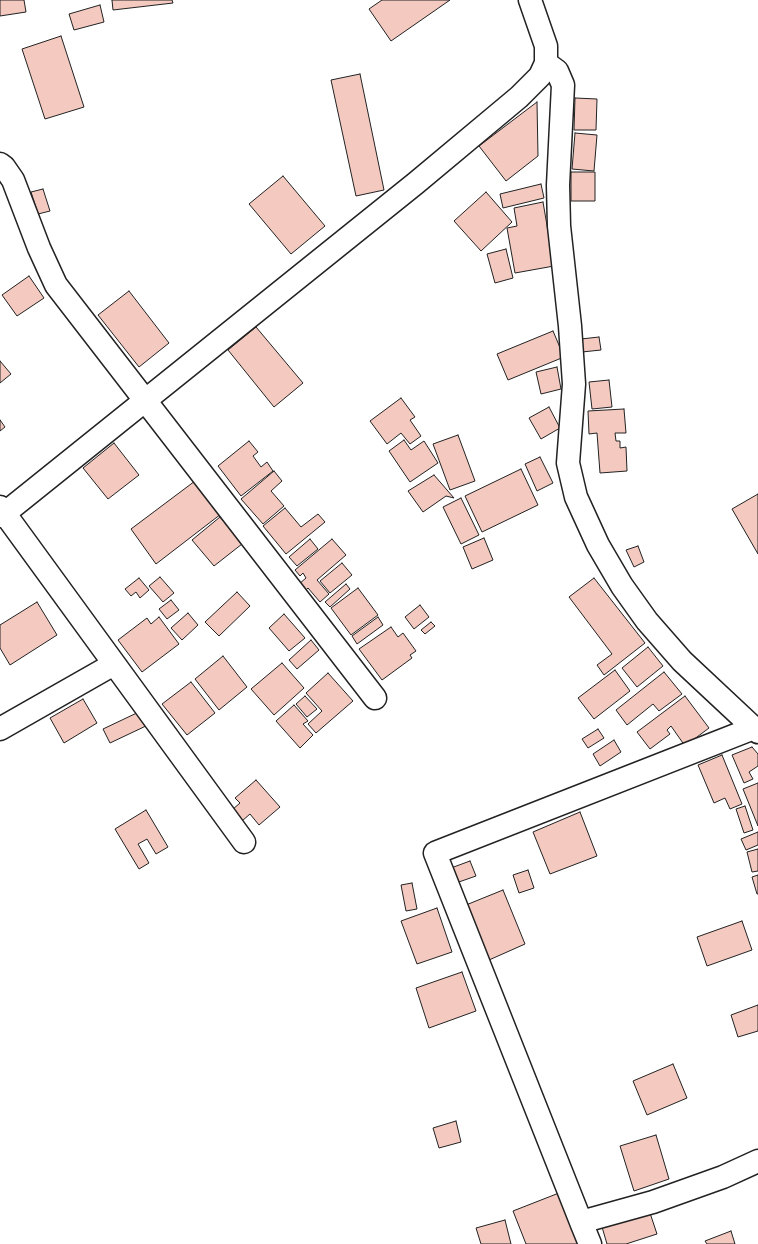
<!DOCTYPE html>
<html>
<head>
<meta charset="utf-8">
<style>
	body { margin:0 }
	canvas { display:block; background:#fff }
</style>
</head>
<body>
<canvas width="758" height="1244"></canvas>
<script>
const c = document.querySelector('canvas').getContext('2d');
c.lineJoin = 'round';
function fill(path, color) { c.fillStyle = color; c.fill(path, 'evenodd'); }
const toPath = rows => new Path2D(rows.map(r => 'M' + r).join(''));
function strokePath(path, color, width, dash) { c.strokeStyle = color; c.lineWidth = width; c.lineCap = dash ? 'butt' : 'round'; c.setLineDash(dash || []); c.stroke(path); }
const building = toPath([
	[0,0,24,0,26,12,0,16,0,0],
	[112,0,172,0,173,3,113,10,112,0],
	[382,0,450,0,391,41,369,9,382,0],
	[100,5,104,22,74,30,69,14,100,5],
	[61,36,84,107,45,119,22,49,61,36],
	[360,74,384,190,356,196,331,80,360,74],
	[575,98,597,99,596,130,574,130,575,98],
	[537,102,538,156,506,181,479,146,537,102],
	[575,133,597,135,594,171,572,169,575,133],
	[571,172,595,172,595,201,571,201,571,172],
	[283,176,325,226,291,254,249,204,283,176],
	[541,184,544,198,503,208,500,194,541,184],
	[43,189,50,211,38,214,31,192,43,189],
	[486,192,512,222,481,251,454,221,486,192],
	[543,202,554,266,515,273,507,228,517,226,514,208,543,202],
	[506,249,513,278,495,283,487,254,506,249],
	[29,276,44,298,17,316,2,295,29,276],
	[129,291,169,343,139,367,98,315,129,291],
	[256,327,303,383,274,407,228,350,256,327],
	[553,331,564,357,508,380,497,354,553,331],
	[599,337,601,350,582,352,581,339,599,337],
	[0,361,11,374,0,383,0,361],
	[557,367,561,389,541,394,536,372,557,367],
	[609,380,612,407,592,409,589,382,609,380],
	[401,398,415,417,410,420,421,436,410,444,401,433,387,444,370,421,401,398],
	[549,407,560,428,541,439,529,418,549,407],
	[624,409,626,433,615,433,616,441,620,441,620,448,626,447,627,471,600,473,597,433,589,434,588,411,624,409],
	[0,420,5,427,0,431,0,420],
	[458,435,475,481,450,490,433,444,458,435],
	[404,440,411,450,424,441,438,463,410,482,389,451,404,440],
	[249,441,258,452,253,456,261,467,267,462,273,471,241,496,218,466,249,441],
	[114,443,139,475,108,499,83,468,114,443],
	[540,457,553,483,537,491,525,464,540,457],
	[521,469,538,505,482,532,465,496,521,469],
	[274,471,282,481,271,491,284,506,263,524,241,499,274,471],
	[434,475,454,498,446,496,423,512,408,491,434,475],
	[195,481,221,514,156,564,131,529,195,481],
	[758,494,758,554,732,509,758,494],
	[461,498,479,535,461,544,443,507,461,498],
	[285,508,301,527,318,514,325,522,286,554,263,526,285,508],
	[220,517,242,544,214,566,192,540,220,517],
	[484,538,493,560,472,569,463,547,484,538],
	[310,539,318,549,297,566,289,557,310,539],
	[332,539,346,555,317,580,329,594,320,602,308,588,305,591,299,584,306,578,303,573,300,576,295,570,332,539],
	[638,546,644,562,634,567,626,550,638,546],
	[342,563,352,575,330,593,320,581,342,563],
	[160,577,174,593,163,602,149,586,160,577],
	[139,578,149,590,140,598,136,592,131,596,125,589,139,578],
	[594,578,645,643,604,675,597,665,612,654,569,597,594,578],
	[346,584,350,589,330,607,325,602,346,584],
	[358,588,378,615,351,635,331,608,358,588],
	[237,592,250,606,219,636,205,622,237,592],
	[171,600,179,610,167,619,159,609,171,600],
	[37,602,57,635,10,665,0,648,0,625,37,602],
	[420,605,429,617,414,629,405,617,420,605],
	[188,613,198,625,182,640,171,628,188,613],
	[284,614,305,638,289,651,269,628,284,614],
	[159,617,179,644,142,672,118,640,147,618,151,624,159,617],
	[378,617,383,625,357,644,352,636,378,617],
	[431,622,435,626,425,634,421,630,431,622],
	[391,627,398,637,403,633,416,651,410,655,412,658,382,680,359,649,391,627],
	[311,640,319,650,297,669,289,660,311,640],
	[648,647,663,666,637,687,622,668,648,647],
	[223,656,247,687,219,710,195,679,223,656],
	[282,663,304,688,274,715,251,689,282,663],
	[615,670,630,691,594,719,578,698,615,670],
	[664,672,682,694,659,711,653,704,627,725,616,710,664,672],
	[328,673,353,701,316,733,308,724,322,711,306,693,328,673],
	[191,682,215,713,187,735,162,704,191,682],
	[305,696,317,709,307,717,296,704,305,696],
	[685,696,709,728,685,746,671,726,667,730,670,734,650,749,637,732,685,696],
	[83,699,97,723,64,743,50,718,83,699],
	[294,705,308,721,303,724,313,735,300,748,276,721,294,705],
	[141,711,148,725,110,743,103,729,141,711],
	[598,729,604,738,588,748,582,739,598,729],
	[614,740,621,752,600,766,593,754,614,740],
	[752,747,758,754,758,766,749,772,753,779,744,783,732,755,752,747],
	[722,755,742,804,730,809,725,798,714,803,698,765,722,755],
	[256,780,280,807,259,825,250,814,242,821,232,810,240,803,235,798,256,780],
	[758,783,758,826,743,789,758,783],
	[745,806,753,830,744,833,736,809,745,806],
	[146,810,168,847,156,854,147,839,138,844,149,863,139,869,115,829,146,810],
	[580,812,597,856,550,874,533,832,580,812],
	[758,832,758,845,746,850,741,839,758,832],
	[758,849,758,871,752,872,747,852,758,849],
	[470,861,476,876,456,883,451,868,470,861],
	[528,870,534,888,519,893,513,875,528,870],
	[758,875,758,894,757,894,752,877,758,875],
	[412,883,417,909,406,911,401,885,412,883],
	[503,890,525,944,489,960,466,905,503,890],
	[437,908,452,952,417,964,401,921,437,908],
	[742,921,752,950,707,966,697,937,742,921],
	[462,972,476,1011,429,1028,416,988,462,972],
	[758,1005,758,1031,738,1037,731,1015,758,1005],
	[673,1064,687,1098,647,1115,633,1081,673,1064],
	[456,1121,461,1142,439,1148,433,1128,456,1121],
	[656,1135,669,1179,634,1191,620,1146,656,1135],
	[559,1193,578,1244,526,1244,513,1211,559,1193],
	[649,1210,657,1234,626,1244,607,1244,602,1227,649,1210],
	[505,1220,511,1244,481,1244,476,1228,505,1220],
	[731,1231,735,1244,707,1244,705,1241,731,1231]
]);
fill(building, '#f3c9c0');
strokePath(building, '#222', 1);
const minor = toPath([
	[546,63,557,71,563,85,558,185,559,226,570,326,574,384,568,463,576,497,598,545,622,586,647,621,682,661,758,732],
	[0,164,4,167,13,180,39,248,56,285,375,698],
	[0,507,244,842],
	[0,516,5,513,416,183,519,97,540,76,546,63,546,46,530,0],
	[0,729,114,664],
	[581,1222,435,853,754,728],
	[590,1244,581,1222,653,1202,723,1177,758,1161]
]);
strokePath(minor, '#222', 25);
strokePath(minor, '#fff', 22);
</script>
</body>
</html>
